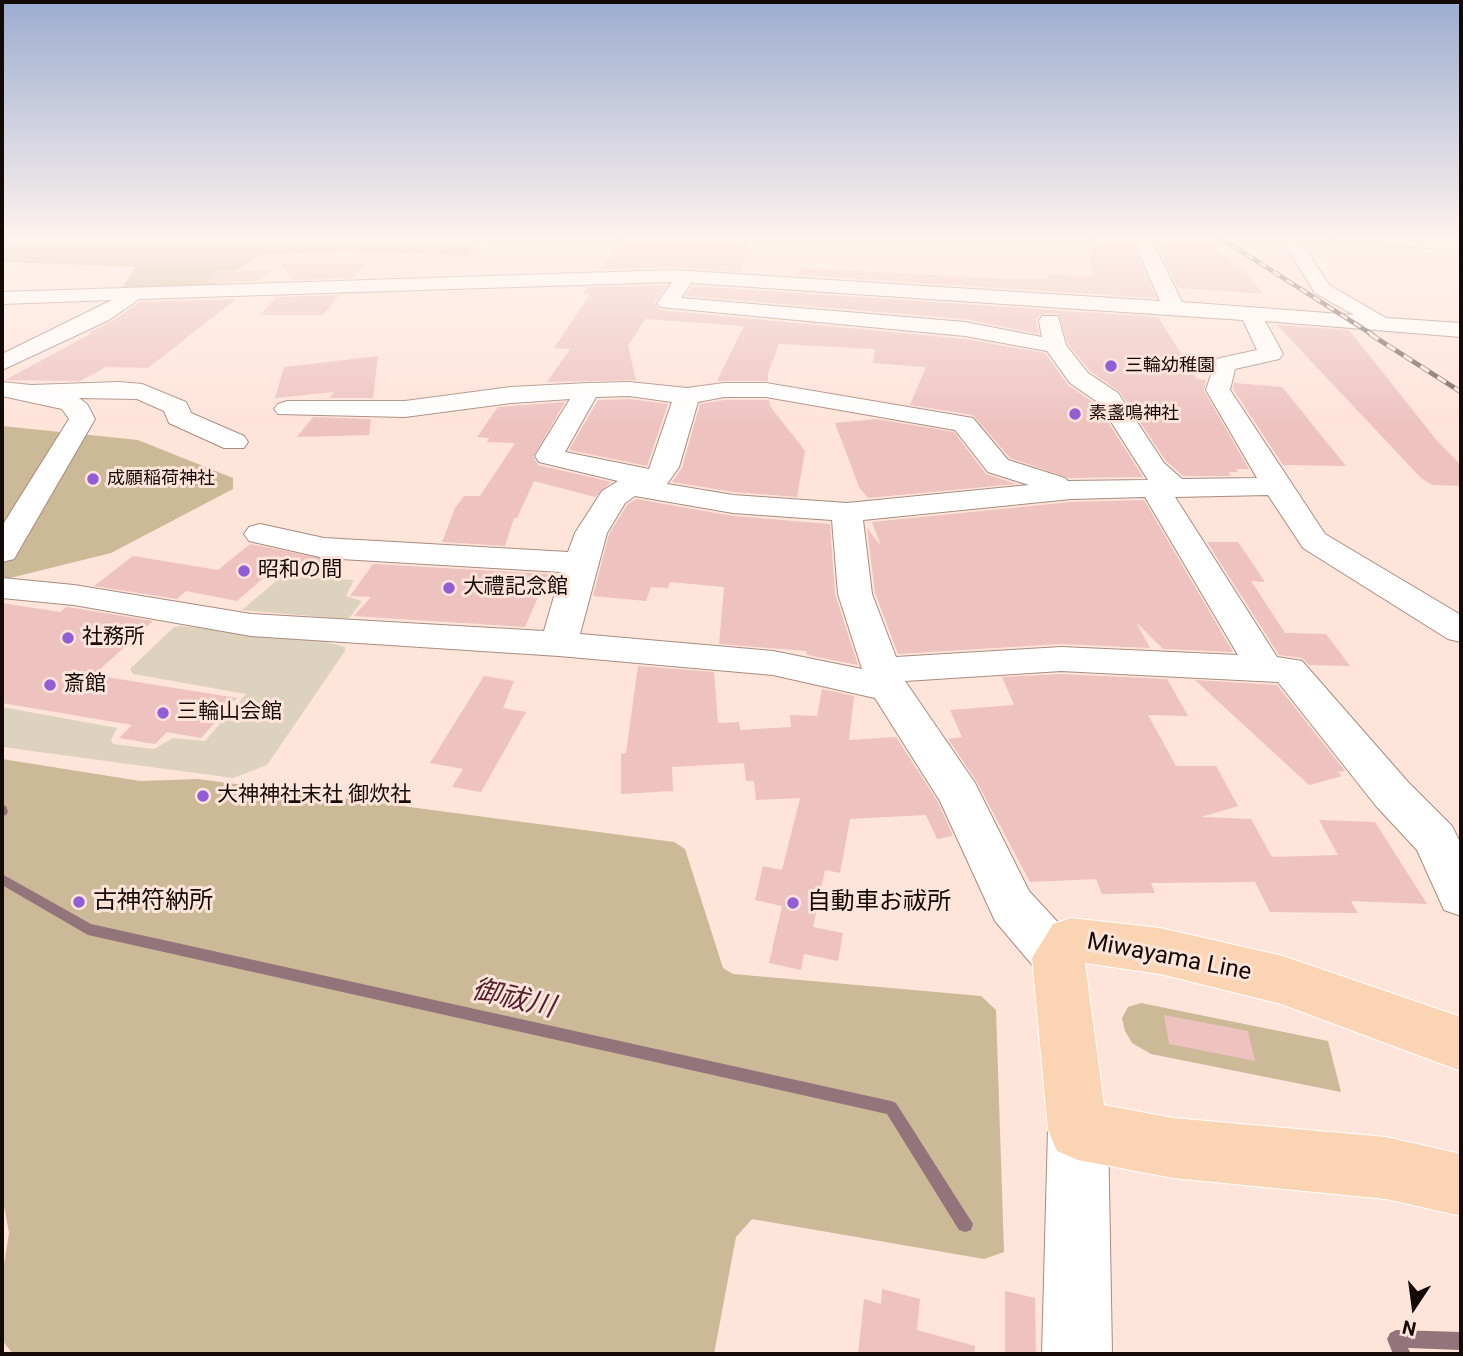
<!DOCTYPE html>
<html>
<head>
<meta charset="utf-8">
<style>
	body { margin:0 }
	#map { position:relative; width:1463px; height:1356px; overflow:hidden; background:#ffe4da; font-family:Roboto,sans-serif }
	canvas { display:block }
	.frame { position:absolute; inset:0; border:4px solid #130906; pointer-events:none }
	.north { position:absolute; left:1379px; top:1272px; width:70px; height:70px; -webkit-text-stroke:5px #ffe4da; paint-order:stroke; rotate:193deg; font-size:19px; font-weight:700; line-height:28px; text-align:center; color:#130906 }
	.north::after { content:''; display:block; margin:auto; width:24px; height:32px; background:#130906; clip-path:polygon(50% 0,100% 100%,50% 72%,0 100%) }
</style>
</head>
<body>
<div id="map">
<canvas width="1463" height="1356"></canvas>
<div class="frame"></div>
<div class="north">N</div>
</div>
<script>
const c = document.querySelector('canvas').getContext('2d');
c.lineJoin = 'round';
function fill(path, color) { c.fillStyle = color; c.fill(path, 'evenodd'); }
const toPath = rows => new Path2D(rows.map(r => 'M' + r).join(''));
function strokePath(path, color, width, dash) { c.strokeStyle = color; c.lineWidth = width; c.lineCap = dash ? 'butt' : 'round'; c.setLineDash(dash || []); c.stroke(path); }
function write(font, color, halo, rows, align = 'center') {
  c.font = font + ' Roboto,"Noto Sans JP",sans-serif'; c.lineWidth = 6; c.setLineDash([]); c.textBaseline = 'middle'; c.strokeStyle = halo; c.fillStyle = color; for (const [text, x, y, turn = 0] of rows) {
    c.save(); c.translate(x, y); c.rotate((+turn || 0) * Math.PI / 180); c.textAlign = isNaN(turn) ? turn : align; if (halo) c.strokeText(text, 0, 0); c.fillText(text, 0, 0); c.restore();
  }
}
fill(toPath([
	[282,576,354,580,346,596,362,601,350,617,344,619,242,610],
	[181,626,326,642,345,647,345,651,267,765,233,778,2,747,2,707,117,728,111,740,113,744,154,749,173,738,205,741,246,694,133,674,130,669,174,627]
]), '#ddd2bd');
fill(toPath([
	[2,237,485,237,468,256,353,251,261,255,210,287,121,290,135,267,2,262],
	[2,426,138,440,233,478,233,489,111,553,2,580],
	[2,759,140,781,198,779,674,842,685,849,723,968,733,974,981,996,996,1010,1004,1252,984,1259,752,1219,736,1237,714,1354,13,1354,2,1340,2,1277,9,1233,2,1195],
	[1141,1003,1328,1041,1341,1092,1151,1054,1132,1043,1125,1031,1122,1018,1128,1007]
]), '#cbb997');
fill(toPath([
	[2,805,6,806,8,812,6,815,2,816,2,805],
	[2,874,91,924,891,1101,896,1103,973,1224,971,1230,965,1232,959,1230,887,1114,88,935,2,885,2,874],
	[1396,1330,1461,1332,1461,1350,1408,1348,1411,1354,1393,1354,1387,1339,1390,1333,1396,1330]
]), '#93747a');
fill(toPath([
	[621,237,750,237,741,272,673,267,600,270],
	[1091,237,1130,237,1156,298,795,275,801,268,1012,279,1049,279,1048,274,1094,277,1090,264],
	[1153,237,1203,237,1223,256,1227,256,1234,266,1242,266,1263,294,1178,288],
	[280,264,364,264,353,278,291,280,293,278],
	[273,270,259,281,206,283,217,271],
	[667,285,654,303,660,310,965,339,1045,353,1068,385,1097,405,1143,477,1069,478,1010,458,973,415,910,405,926,367,873,363,875,349,779,344,768,373,768,381,717,381,744,326,645,319,628,346,636,380,547,382,570,349,554,348,590,294,583,294,588,287],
	[692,286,1158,317,1197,379,1206,380,1204,391,1249,469,1236,469,1238,472,1228,472,1231,475,1228,476,1183,476,1166,461,1120,392,1090,371,1068,344,1058,313,1040,315,1036,321,1039,334,965,319,686,296],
	[339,295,323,315,260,315,276,297],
	[236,299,148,368,106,367,80,381,5,380,92,333,88,333,111,322,140,302],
	[1277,325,1349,330,1438,442,1461,465,1461,486,1432,485,1421,478],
	[378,356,373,398,329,398,334,392,275,398,284,367],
	[1234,383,1282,387,1346,466,1283,465,1233,389],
	[629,399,668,404,647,466,569,450,598,400],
	[724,400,769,400,770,406,805,451,797,497,733,492,672,482,682,468,700,404],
	[565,402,533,457,538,465,611,482,595,497,534,481,517,518,514,518,505,546,442,542,455,508,464,496,480,496,515,443,487,442,489,438,477,437,498,407],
	[313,417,371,419,369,435,297,437],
	[876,419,954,432,986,474,1016,484,868,498,859,487,835,423],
	[636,499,733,516,830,524,835,594,858,665,807,655,806,651,719,644,724,587,670,582,668,588,651,587,646,601,593,596,609,534,627,505],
	[1144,500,1233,652,1163,649,1136,622,1150,648,1061,644,898,654,875,593,867,528,881,546,872,522,1071,502],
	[1207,542,1238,542,1265,582,1251,581,1285,633,1326,634,1350,666,1309,665,1302,658,1279,655],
	[250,544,342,562,340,577,269,573,237,601,186,591,177,599,94,586,133,556,218,570],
	[373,564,548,574,525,627,354,616,371,597,350,596],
	[2,603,60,612,66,607,74,608,153,621,96,673,109,675,106,677,237,698,201,738,167,732,155,744,119,738,132,725,2,703],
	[638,666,714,672,718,723,739,722,740,730,791,727,790,715,817,716,822,689,854,696,849,740,896,737,938,802,953,836,937,839,926,815,850,819,840,873,825,870,813,927,843,933,838,961,804,954,801,970,769,963,782,906,755,900,763,866,782,870,800,798,756,800,754,781,746,781,744,763,672,767,673,791,621,794,621,754,626,753],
	[1061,674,1167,679,1188,716,1148,715,1176,766,1216,766,1238,806,1201,817,1251,819,1272,857,1338,855,1319,820,1375,822,1427,904,1351,901,1358,913,1270,912,1255,882,1151,883,1155,893,1102,894,1096,879,1030,882,977,782,948,739,962,737,950,710,1014,705,1002,677],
	[484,676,514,681,503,708,526,712,481,792,452,787,463,769,430,763],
	[1195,680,1277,685,1345,771,1338,772,1342,776,1309,785],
	[1164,1015,1248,1031,1255,1061,1169,1044],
	[882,1289,920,1299,917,1330,975,1346,974,1354,858,1354,864,1299,881,1304],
	[1005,1291,1035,1298,1036,1354,1005,1354]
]), '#edc2bf');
const minor = toPath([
	[1132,237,1150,237,1182,302,1354,315,1315,293,1280,237,1298,237,1329,285,1386,318,1461,323,1461,337,1265,321,1283,354,1279,359,1235,369,1230,390,1325,534,1461,615,1461,642,1448,639,1303,548,1268,495,1175,497,1277,657,1302,661,1408,782,1452,826,1461,844,1461,916,1444,910,1417,850,1376,806,1278,682,1061,671,905,681,975,783,1029,891,1076,942,1084,958,1076,974,1058,981,1040,974,995,921,940,801,875,698,773,675,559,656,251,636,74,605,2,598,2,578,74,585,251,614,544,631,561,572,324,558,249,541,244,534,249,527,260,524,324,538,568,552,575,533,602,491,618,481,539,462,535,456,570,399,511,403,405,417,278,414,274,409,278,404,287,401,405,401,511,387,588,383,629,382,687,388,724,383,766,383,973,418,1008,460,1065,478,1068,481,1148,480,1099,403,1070,383,1047,351,965,336,660,307,657,303,672,282,139,299,109,320,2,370,2,354,112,300,2,304,2,292,673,270,1160,301,1132,237],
	[691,283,1243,320,1257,350,1216,359,1206,390,1257,478,1182,479,1164,463,1118,393,1088,373,1066,345,1058,316,1042,316,1039,321,1042,337,965,322,681,298,691,283],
	[629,396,672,402,649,469,565,452,596,397,629,396],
	[724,397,766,397,955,430,988,472,1029,485,847,503,733,495,667,484,679,467,698,402,724,397],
	[635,496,733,513,832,520,838,594,862,669,773,651,580,634,607,533,625,503,635,496],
	[1145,497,1238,655,1061,647,896,657,872,594,863,520,1071,499,1145,497],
	[1330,237,1461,240,1461,250,1339,242,1330,237],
	[2,382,31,385,119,382,142,384,186,402,191,413,244,436,248,442,244,448,224,448,169,423,164,411,137,399,79,398,87,404,95,419,18,552,14,559,2,562,2,526,69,419,62,409,2,396,2,382],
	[1078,1100,1099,1109,1108,1130,1112,1354,1042,1354,1048,1130,1057,1109,1078,1100]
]);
const major = toPath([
	[1071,918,1160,928,1283,956,1461,1017,1461,1071,1281,1004,1160,974,1085,963,1104,1105,1173,1118,1386,1137,1461,1154,1461,1216,1386,1199,1173,1178,1078,1160,1057,1151,1048,1130,1032,958,1053,924,1071,918]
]);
strokePath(minor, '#a98b7f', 2);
strokePath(major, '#fff', 2);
fill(minor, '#fff');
fill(major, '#fbd5b3');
const railFar1 = toPath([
	[1219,237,1373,335]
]);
const rail = toPath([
	[1370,334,1461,392]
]);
strokePath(railFar1, '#6f5f59', 4.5);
strokePath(rail, '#6f5f59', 5);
strokePath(railFar1, '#ffe4da', 2.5, [8]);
strokePath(rail, '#ffe4da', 3.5, [10]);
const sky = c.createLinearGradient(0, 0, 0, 427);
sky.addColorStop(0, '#9cadd0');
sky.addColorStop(0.56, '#fff3ee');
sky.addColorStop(1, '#fff3ee00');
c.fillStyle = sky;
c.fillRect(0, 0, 1463, 427);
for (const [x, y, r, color] of [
	[1111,366,7,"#925dd5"],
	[1075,414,7,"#925dd5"],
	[93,479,7,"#925dd5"],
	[244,571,7,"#925dd5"],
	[449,588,7,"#925dd5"],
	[68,638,7,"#925dd5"],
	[50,685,7,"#925dd5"],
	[163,713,7,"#925dd5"],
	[203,796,7,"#925dd5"],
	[79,902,7,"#925dd5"],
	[793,903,7,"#925dd5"]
]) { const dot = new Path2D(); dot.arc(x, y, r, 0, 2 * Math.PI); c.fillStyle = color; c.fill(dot); strokePath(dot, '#ffe4da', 2.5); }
write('18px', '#130906', '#ffe4da', [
	["三輪幼稚園",1125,366],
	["素盞鳴神社",1089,414],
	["成願稲荷神社",107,479]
], 'left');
write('21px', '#130906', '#ffe4da', [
	["昭和の間",258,571],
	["大禮記念館",463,588],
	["社務所",82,638],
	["斎館",64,685],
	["三輪山会館",177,713],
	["大神神社末社 御炊社",217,796]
], 'left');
write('24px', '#130906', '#ffe4da', [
	["古神符納所",93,902],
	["自動車お祓所",807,903]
], 'left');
write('24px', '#130906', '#ffe4da', [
	["Miwayama Line",1169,958,11]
]);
write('italic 28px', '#552132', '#ffe4da', [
	["御祓川",513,1000,13]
]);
</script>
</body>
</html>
